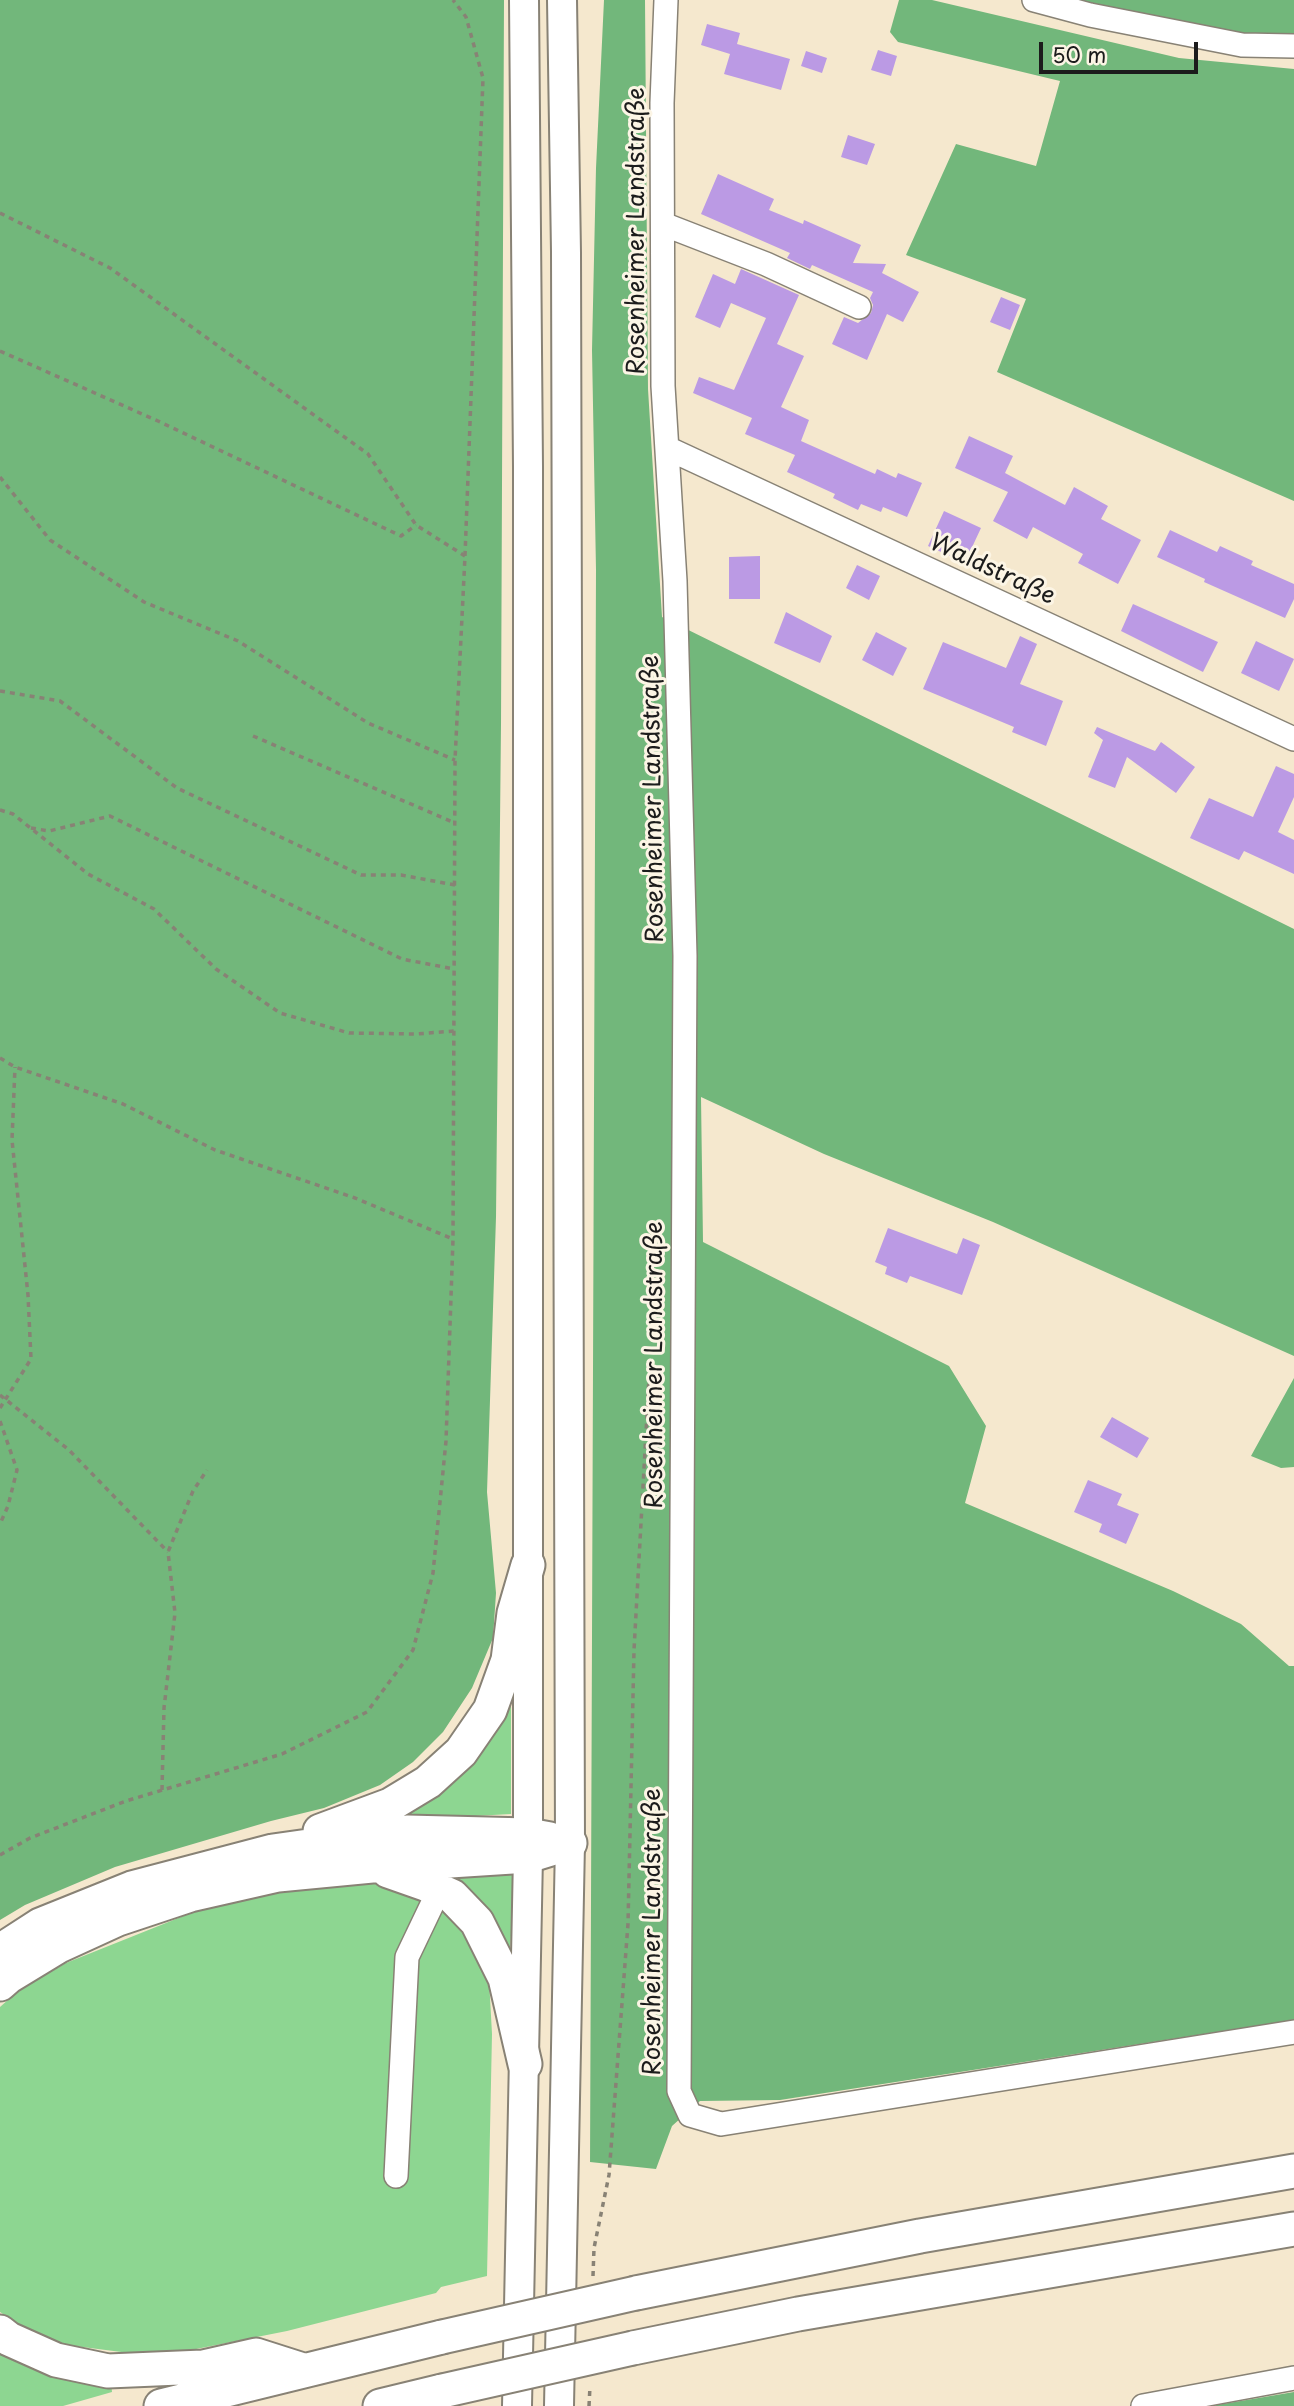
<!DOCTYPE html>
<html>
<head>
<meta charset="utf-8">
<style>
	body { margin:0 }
	#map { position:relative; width:1294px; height:2406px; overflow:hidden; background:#f5e8ce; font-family:"Playpen Sans",sans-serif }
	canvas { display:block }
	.scale { position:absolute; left:1039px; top:42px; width:159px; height:32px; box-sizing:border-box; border:4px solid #1c1c1c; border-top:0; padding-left:9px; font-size:21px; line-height:24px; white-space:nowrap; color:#1c1c1c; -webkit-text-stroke:5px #fcf5e5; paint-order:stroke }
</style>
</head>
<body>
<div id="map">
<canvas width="1294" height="2406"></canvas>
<div class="scale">50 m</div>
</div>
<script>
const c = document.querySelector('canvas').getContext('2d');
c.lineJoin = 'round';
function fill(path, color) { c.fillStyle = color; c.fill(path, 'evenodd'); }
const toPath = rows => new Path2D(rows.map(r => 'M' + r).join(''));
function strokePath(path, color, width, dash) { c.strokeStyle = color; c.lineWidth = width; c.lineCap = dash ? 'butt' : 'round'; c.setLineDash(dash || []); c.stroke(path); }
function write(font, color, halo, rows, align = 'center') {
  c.font = font + ' "Playpen Sans",sans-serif'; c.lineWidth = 6; c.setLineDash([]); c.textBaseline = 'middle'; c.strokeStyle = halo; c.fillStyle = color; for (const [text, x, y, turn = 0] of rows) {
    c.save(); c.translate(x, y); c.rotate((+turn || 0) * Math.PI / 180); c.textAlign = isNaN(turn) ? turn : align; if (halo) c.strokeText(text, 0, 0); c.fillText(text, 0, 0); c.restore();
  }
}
fill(toPath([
	[505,1701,511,1704,511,1814,402,1820,399,1816],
	[515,1872,510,1951,498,1935,438,1875],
	[362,1883,398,1886,441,1906,463,1927,489,1979,492,2034,487,2276,441,2287,436,2293,287,2331,186,2351,137,2354,59,2344,20,2325,0,2312,0,2007,18,1991,66,1963,196,1911,279,1891],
	[0,2350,111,2382,112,2392,63,2406,0,2406]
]), '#8dd691');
fill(toPath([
	[0,0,504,0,501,724,496,1217,487,1492,496,1593,493,1638,472,1688,443,1732,413,1762,380,1785,324,1808,271,1821,115,1867,25,1905,0,1920],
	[604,0,645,0,648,389,662,617,1294,929,1294,1356,993,1222,824,1154,701,1097,703,1242,949,1366,986,1426,965,1503,1173,1591,1241,1624,1289,1666,1294,1666,1294,2020,780,2100,700,2101,672,2126,656,2169,590,2162,596,570,592,350,596,168],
	[899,0,932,0,1179,58,1294,69,1294,501,997,372,1026,299,906,255,956,144,1036,166,1060,81,898,42,890,32],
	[1068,0,1294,0,1294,37,1249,36],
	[1294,1378,1294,1467,1281,1468,1251,1456],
	[1294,2392,1294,2406,1211,2406]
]), '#72b77b');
fill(toPath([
	[707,24,740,33,737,44,790,59,781,90,724,74,730,54,701,45],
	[878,50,897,56,891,76,871,70],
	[806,51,827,58,822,73,801,66],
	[848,135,875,144,867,165,841,157],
	[718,174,774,199,769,210,803,224,804,220,861,245,853,263,886,264,882,273,919,292,903,322,887,314,867,360,832,344,844,317,858,323,871,313,873,305,870,298,873,292,812,265,810,269,787,258,790,253,701,214],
	[741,269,799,295,777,344,804,356,781,407,809,420,801,441,875,474,877,469,896,478,898,473,922,483,907,517,883,507,881,512,861,504,858,510,833,498,835,494,787,472,795,455,745,434,752,418,693,393,699,377,734,390,766,318,731,303,720,328,695,317,713,274,735,284],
	[1001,297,1020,305,1010,330,990,322],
	[969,436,1013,456,1005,473,1065,505,1074,487,1108,506,1101,519,1141,540,1118,584,1078,563,1083,554,1033,527,1027,539,993,521,1008,492,955,468],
	[944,511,981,528,967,558,955,552,952,557,928,546],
	[1170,530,1217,552,1220,546,1253,561,1251,565,1294,584,1294,599,1285,618,1204,582,1205,579,1157,557],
	[760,556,760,599,729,599,729,557],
	[857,565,880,576,869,600,846,588],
	[1133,604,1218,642,1203,672,1121,631],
	[786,612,832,636,820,663,774,643],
	[876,632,907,648,893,676,862,660],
	[1020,636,1037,644,1020,684,1063,701,1046,746,1012,732,1014,727,923,689,943,642,1006,668],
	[1256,641,1294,659,1279,691,1241,673],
	[1097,727,1155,751,1161,742,1195,767,1176,793,1127,757,1115,788,1088,777,1103,740,1094,733],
	[1276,766,1294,774,1294,797,1278,832,1294,840,1294,874,1244,851,1239,860,1190,838,1209,798,1253,817],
	[888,1228,957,1254,963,1238,980,1245,962,1295,910,1276,907,1283,885,1274,887,1267,875,1262],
	[1112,1417,1149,1438,1137,1458,1100,1437],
	[1088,1480,1122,1494,1117,1505,1139,1514,1126,1544,1099,1532,1102,1524,1074,1512]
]), '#bb9ae4');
const minor = toPath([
	[666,0,662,103,663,386,675,581,685,956,679,2091,690,2115,721,2124,1294,2032],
	[1034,0,1090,15,1242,45,1294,46],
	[663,224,766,264,859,307],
	[667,448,1294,739],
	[396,2176,407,1957,439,1890],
	[1143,2406,1294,2378]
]);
const major = toPath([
	[517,2406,528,1856,528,467,524,0],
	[559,2406,570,1843,566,252,562,0]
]);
const highway = toPath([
	[320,1831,390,1805,428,1782,461,1752,490,1710,508,1660,514,1613,528,1565],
	[388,1871,425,1884,452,1896,477,1922,505,1978,525,2064],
	[0,1951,40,1925,132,1888,273,1851,407,1832,528,1835,550,1839],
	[0,1984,8,1977,59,1946,118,1919,190,1895,278,1875,372,1866,528,1856,570,1843],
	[636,2293,920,2236,1294,2171],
	[0,2332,9,2339,56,2360,108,2371,203,2367,256,2355,303,2370],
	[633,2348,798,2314,1294,2229],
	[161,2406,442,2337],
	[380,2406,442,2391]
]);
strokePath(minor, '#888275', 26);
strokePath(major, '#888275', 32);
strokePath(highway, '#888275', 37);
strokePath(toPath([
	[0,213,110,268,368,454,416,525,465,556],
	[0,351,158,421,401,536,416,525],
	[0,477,50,540,144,602,238,641,368,723,455,760],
	[0,691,60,701,177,788,361,875,401,875,455,885],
	[253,736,455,823],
	[0,810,13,814,88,874,154,909,216,969,280,1013,349,1033,416,1034,454,1031],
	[31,828,49,831,110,816,402,959,454,969],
	[0,1058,15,1067,123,1104,215,1150,355,1198,453,1239],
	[0,1395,69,1450,168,1552],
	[0,1408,31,1359,28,1295,12,1140,15,1067],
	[0,1421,17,1470,8,1506,0,1524],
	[162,1790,164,1708,175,1613,168,1552,193,1491,207,1470],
	[0,1855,30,1838,126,1801,282,1754,367,1712,413,1650,433,1573,446,1441,453,1239,455,760,465,556,483,78,466,17,453,0],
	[593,2276,594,2248,609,2175,628,1924,634,1650,649,1378,661,1363],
	[589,2406,590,2386]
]), '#888275', 3.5, [5, 5]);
strokePath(minor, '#fff', 23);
strokePath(major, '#fff', 28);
strokePath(highway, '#fff', 33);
const highwayBridge = toPath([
	[442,2337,636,2293],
	[442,2391,633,2348]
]);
strokePath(highwayBridge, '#888275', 37, []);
strokePath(highwayBridge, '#fff', 33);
write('24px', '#1c1c1c', '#fcf5e5', [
	["Rosenheimer Landstraße",637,231,-90],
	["Waldstraße",992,570,25],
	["Rosenheimer Landstraße",654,799,-91],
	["Rosenheimer Landstraße",655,1365,-90],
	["Rosenheimer Landstraße",653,1932,-90]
]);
</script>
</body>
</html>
